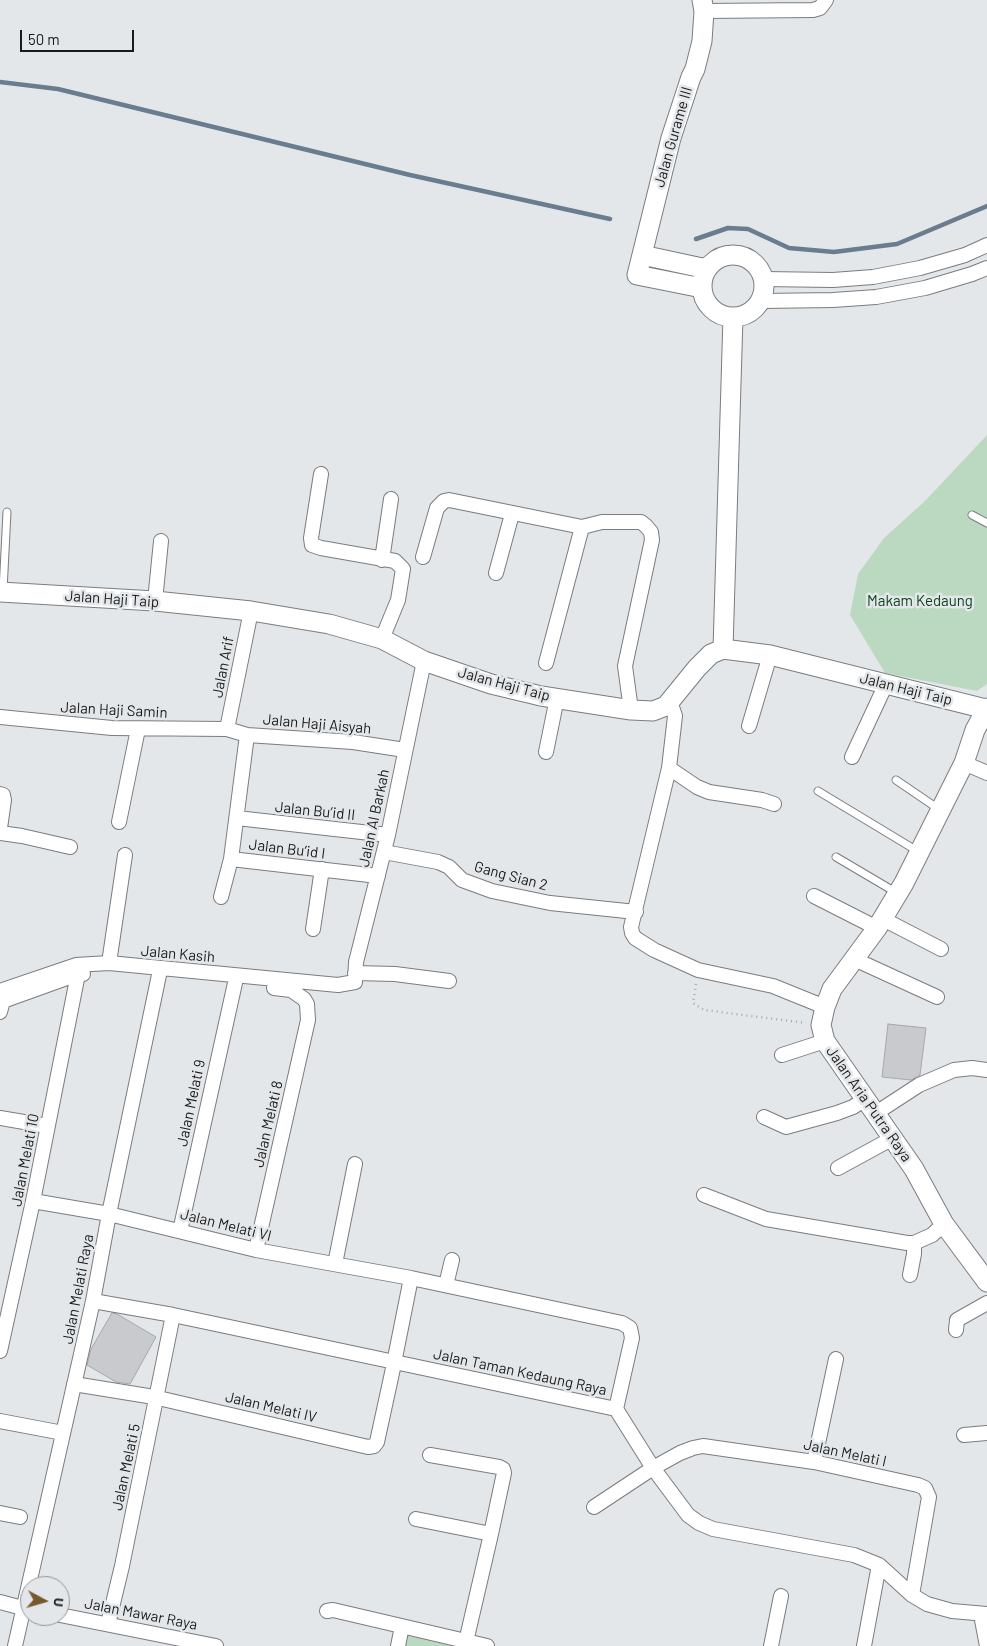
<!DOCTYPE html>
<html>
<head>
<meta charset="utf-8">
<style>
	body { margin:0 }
	#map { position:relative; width:987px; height:1646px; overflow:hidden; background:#e4e7ea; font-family:Barlow,sans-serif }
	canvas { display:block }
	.north { position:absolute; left:20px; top:1576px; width:50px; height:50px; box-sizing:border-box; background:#e4e7ea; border:1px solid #939597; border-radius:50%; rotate:96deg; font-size:14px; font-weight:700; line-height:20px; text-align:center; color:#191a1b }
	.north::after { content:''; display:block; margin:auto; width:18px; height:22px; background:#78592e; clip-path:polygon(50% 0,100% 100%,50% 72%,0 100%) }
	.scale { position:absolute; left:20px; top:30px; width:114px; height:22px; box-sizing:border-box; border:2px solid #191a1b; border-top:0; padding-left:6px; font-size:15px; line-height:18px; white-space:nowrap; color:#191a1b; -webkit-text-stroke:4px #e4e7ea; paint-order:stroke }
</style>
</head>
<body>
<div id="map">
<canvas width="987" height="1646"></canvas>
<div class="north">U</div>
<div class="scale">50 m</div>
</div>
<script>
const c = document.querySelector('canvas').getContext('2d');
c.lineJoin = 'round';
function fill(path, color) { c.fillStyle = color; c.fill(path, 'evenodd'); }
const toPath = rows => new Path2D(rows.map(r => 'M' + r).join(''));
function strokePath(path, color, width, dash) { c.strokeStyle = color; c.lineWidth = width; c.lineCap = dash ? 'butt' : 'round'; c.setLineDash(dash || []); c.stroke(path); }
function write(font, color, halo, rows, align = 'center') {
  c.font = font + ' Barlow,sans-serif'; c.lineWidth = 5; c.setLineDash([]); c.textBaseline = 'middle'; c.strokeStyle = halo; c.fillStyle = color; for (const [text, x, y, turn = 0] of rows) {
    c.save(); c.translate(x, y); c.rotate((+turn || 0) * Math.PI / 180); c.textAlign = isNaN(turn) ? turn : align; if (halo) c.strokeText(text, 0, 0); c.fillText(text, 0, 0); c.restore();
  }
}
fill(toPath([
	[987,435,987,684,977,691,885,673,850,615,858,574,884,538,925,501],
	[402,1626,465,1646,398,1646]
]), '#bbd9c1');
strokePath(toPath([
	[0,82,58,89,410,175,610,219],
	[696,239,728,228,748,229,789,248,834,252,897,244,987,206]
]), '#697c90', 4.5);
const building = toPath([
	[888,1024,926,1028,920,1075,911,1080,882,1077,888,1024],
	[112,1313,117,1314,156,1337,130,1384,116,1382,87,1365,91,1349,112,1313]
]);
fill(building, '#c9cace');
strokePath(building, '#a6a7ab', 1);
const lane = toPath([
	[972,515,987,523],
	[3,591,7,512],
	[896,780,940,810],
	[818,791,919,852],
	[836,857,897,893]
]);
const street = toPath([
	[704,11,813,10,820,8,826,0],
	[763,279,833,280,873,277,920,268,965,255,987,245],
	[761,301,833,300,876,297,925,288,972,274,987,268],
	[321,474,311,538,312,545,321,548,395,561,403,569,398,600,382,639],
	[423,557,437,508,444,501,449,500,582,527,602,522,641,522,646,526,651,532,652,540,625,666,631,710],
	[382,560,391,499],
	[496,573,512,514],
	[155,601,161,541],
	[546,663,582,527],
	[670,701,675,716,669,768,631,927,632,933,635,938,654,950,698,970,773,986,825,1007],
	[0,717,112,728,227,729,247,735,353,742,405,750],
	[749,726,770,655],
	[227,729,251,611],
	[546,752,557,698],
	[852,757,886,684],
	[964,763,987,773],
	[669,768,697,787,709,792,762,800,774,804],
	[0,794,3,795,4,800,0,828],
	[237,818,388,835],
	[119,822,138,729],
	[0,833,22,836,70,847],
	[384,852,438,862,449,867,462,880,492,891,550,903,636,912],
	[231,859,247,735],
	[814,896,877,928],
	[221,897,231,859,378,876],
	[883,919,941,949],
	[313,929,322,869],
	[854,959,937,997],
	[109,963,125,855],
	[355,973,395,974,449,981],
	[0,991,76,965,109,963,338,985,355,982,356,962,388,835,424,661],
	[0,1012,3,1001,78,974,83,974],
	[782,1055,825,1041],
	[876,1113,919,1085,954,1070,972,1068,987,1070],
	[764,1117,786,1127,837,1113,853,1107,865,1099],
	[0,1118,47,1126],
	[838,1168,893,1138],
	[704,1195,766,1219,907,1243,914,1243,932,1235,944,1224],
	[33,1201,109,1214,256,1250,411,1278,622,1323,630,1328,632,1338,616,1409],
	[180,1231,235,983],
	[256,1250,308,1020,307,1004,304,999,291,990,274,988],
	[335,1264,355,1164],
	[910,1275,914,1254,914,1243],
	[446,1285,452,1260],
	[93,1301,173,1315,616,1409,653,1468,688,1515,699,1523,713,1529,854,1555,879,1565,912,1595,927,1604,952,1611,987,1614],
	[956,1330,957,1320,987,1303],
	[0,1351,33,1201,78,974],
	[74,1384,154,1397,368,1447,374,1446,377,1442,392,1373,411,1278],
	[0,1421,63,1433],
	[964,1435,987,1433],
	[430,1455,499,1467,503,1469,504,1473,491,1534,465,1646],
	[814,1462,836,1359],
	[594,1507,653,1468,680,1453,693,1448,703,1446,814,1462,918,1485,925,1488,929,1497,912,1595],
	[0,1513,20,1517],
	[416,1519,491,1534],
	[0,1602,30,1610],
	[327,1611,333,1610,487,1646],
	[60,1615,216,1646],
	[981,1615,987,1646],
	[108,1624,122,1566,173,1315],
	[15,1646,93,1301,109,1214,159,975],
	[398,1646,402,1626],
	[771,1646,781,1596],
	[864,1646,879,1565]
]);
const secondary = toPath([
	[702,0,704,11,702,41,695,69,691,77,671,138,637,275,702,288],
	[642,255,707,269],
	'702 286a31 31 0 1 1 62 0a31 31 0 1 1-62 0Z',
	[0,592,155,601,251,611,329,624,382,639,424,661,491,684,541,696,631,710,653,711,666,706,697,668,711,654,723,649,770,655,986,709],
	[723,649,733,317],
	[987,708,975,730,964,763,904,883,877,928,832,989,825,1007,821,1025,825,1041,914,1169,944,1224,987,1282]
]);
strokePath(lane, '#7a7c7f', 9);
strokePath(street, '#7a7c7f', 16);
strokePath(secondary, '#7a7c7f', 21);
strokePath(toPath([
	[696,984,693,1003,704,1010,806,1023]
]), '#a5a8aa', 2.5, [1, 4]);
strokePath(lane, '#fff', 7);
strokePath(street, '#fff', 14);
strokePath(secondary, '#fff', 19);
write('15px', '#191a1b', '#e4e7ea', [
	["Jalan Gurame III",673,137,-74],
	["Jalan Haji Taip",112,599,4],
	["Jalan Arif",223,667,-79],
	["Jalan Haji Taip",504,684,15],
	["Jalan Haji Taip",906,689,14],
	["Jalan Haji Samin",114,710,3],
	["Jalan Haji Aisyah",317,724,5],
	["Jalan Bu’id II",315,811,6],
	["Jalan Al Barkah",374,818,-78],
	["Jalan Bu’id I",287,849,7],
	["Gang Sian 2",511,876,15],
	["Jalan Kasih",178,954,5],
	["Jalan Melati 9",191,1103,-78],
	["Jalan Aria Putra Raya",869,1104,55],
	["Jalan Melati 8",268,1124,-77],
	["Jalan Melati 10",25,1160,-79],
	["Jalan Melati VI",226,1225,14],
	["Jalan Melati Raya",78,1289,-79],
	["Jalan Taman Kedaung Raya",520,1372,12],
	["Jalan Melati IV",271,1407,13],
	["Jalan Melati I",845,1453,12],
	["Jalan Melati 5",126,1467,-78],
	["Jalan Mawar Raya",141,1614,11]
]);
write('15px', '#0e4320', '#e4e7ea', [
	["Makam Kedaung",920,601]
]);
</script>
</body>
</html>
